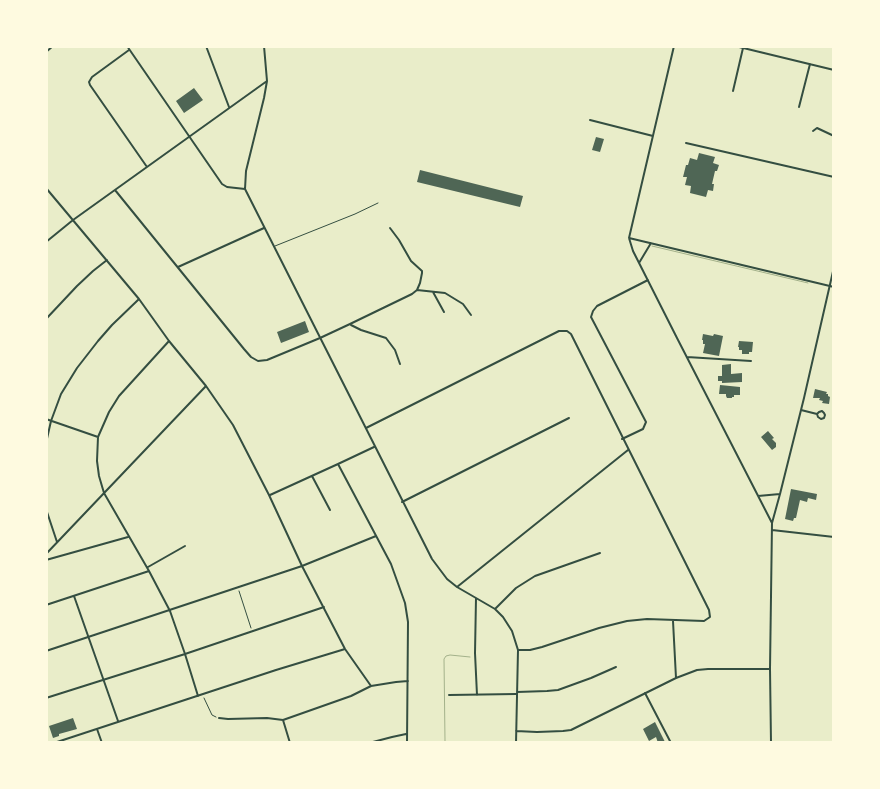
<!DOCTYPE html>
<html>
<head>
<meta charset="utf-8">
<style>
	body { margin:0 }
	#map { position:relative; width:880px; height:789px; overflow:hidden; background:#e9edc9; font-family:Karla,sans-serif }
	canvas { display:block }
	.frame { position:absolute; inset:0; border:48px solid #fefae0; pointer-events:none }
</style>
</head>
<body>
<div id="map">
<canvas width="880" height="789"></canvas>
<div class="frame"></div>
</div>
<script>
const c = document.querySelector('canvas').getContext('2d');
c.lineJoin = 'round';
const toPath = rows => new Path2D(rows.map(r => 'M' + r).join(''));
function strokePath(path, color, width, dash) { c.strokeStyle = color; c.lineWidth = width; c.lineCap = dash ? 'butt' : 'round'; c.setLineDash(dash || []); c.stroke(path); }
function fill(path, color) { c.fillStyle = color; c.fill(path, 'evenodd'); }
strokePath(toPath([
	[652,246,808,283],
	[444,743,445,741,444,659,446,656,450,655,470,657]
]), '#a3b18a', 1);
fill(toPath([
	[194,88,203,100,184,113,176,101],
	[596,137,604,139,600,152,592,150],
	[699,153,715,157,713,163,719,165,717,171,715,171,712,184,714,184,713,191,708,190,706,197,690,193,691,186,685,185,687,177,683,177,686,165,688,165,690,158,697,160],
	[420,170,523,196,520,207,417,182],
	[305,321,309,332,281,343,277,332],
	[703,334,713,336,714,334,723,336,719,356,703,353,705,344,703,344,703,340,702,340],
	[739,341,753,342,752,352,749,352,749,354,742,354,742,350,739,350,739,347,738,347],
	[731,364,731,374,742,373,742,382,722,383,722,381,718,381,718,376,722,376,722,365],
	[720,385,740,387,740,395,734,395,734,397,732,397,732,398,727,398,726,396,726,394,719,394],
	[815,389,827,392,826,394,828,394,828,396,830,397,829,404,822,403,823,401,819,400,820,398,813,398],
	[768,431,774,438,772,439,776,443,776,447,772,450,761,437],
	[791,489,817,494,816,500,808,498,807,502,800,500,796,518,794,518,793,521,785,519],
	[73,718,77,729,59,734,59,736,53,738,49,726],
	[655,722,665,742,663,743,658,743,656,737,649,741,643,729]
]), '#4f6655');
strokePath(toPath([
	[239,591,251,628],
	[204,698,212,715,216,717]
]), '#344e41', 1);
strokePath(toPath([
	[275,246,355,214,378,203]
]), '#344e41', 1);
strokePath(toPath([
	[127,46,222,184,227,187,245,189],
	[206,46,229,107],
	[264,46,267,81,264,98,246,171,245,189,432,559,447,579,457,587,495,609,503,617,512,631,518,650,516,743],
	[674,46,629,238,633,251,677,338,772,523],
	[735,46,834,70],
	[129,50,92,77,89,82,90,85,147,167],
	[46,52,53,46],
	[733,91,743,48],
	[799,107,810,64],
	[590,120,653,136],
	[813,131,817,128,834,136],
	[686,143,834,177],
	[46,188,139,299,169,341,206,386,233,425,269,495,302,566,345,649,371,686],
	[115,190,244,349,251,357,258,361,267,360,320,338,350,324,412,294,417,290,420,283,422,273,422,271,411,261,399,240,390,228],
	[629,238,834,287],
	[46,242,73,220,267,81],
	[639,263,651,243],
	[178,267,264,228],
	[417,290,445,293,463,304,471,315],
	[433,292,444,312],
	[46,319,77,286,93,271,107,260],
	[351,325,361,330,386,338,395,350,400,364],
	[169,341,119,396,109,412,98,437,97,461,99,476,104,493,149,571,170,611,185,654,198,696],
	[687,357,751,361],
	[801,410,817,414,818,417,821,419,824,418,825,415,824,413,822,411,819,412,817,414],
	[46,419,98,437],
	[366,428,559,331,567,331,571,334,709,610,710,617,704,621,647,619,627,621,599,628,542,647,530,650,518,650],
	[622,439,643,429,646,422,591,317,593,311,597,306,648,280],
	[46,443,51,421,61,394,77,368,98,341,112,325,139,299],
	[338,464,391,564,405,603,408,622,407,743],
	[312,476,330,510],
	[270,495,338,464,374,447],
	[758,496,780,494],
	[402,502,569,418],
	[46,509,57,542],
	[772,530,834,537],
	[46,554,206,386],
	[46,560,128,537],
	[148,567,185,546],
	[457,587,628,450],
	[74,596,118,721],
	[476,598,475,653,477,695],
	[46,605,149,571],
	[495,609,516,588,535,576,600,553],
	[673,621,676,678],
	[46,651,302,566,376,536],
	[517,692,547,691,558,690,591,678,616,667],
	[645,693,671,743],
	[449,695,516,694],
	[46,698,185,654,324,607],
	[219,718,228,719,267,718,283,720,351,696,371,686,396,682,408,681],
	[283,720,290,743],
	[97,729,102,743],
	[516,731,537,732,563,731,571,730,676,678,697,670,708,669,770,669],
	[54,743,276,670,345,649],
	[369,743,392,737,406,734],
	[771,743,770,669,772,523,780,494,804,398,834,267]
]), '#344e41', 2);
strokePath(toPath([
	[46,741,47,743]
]), '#344e41', 3);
</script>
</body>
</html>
